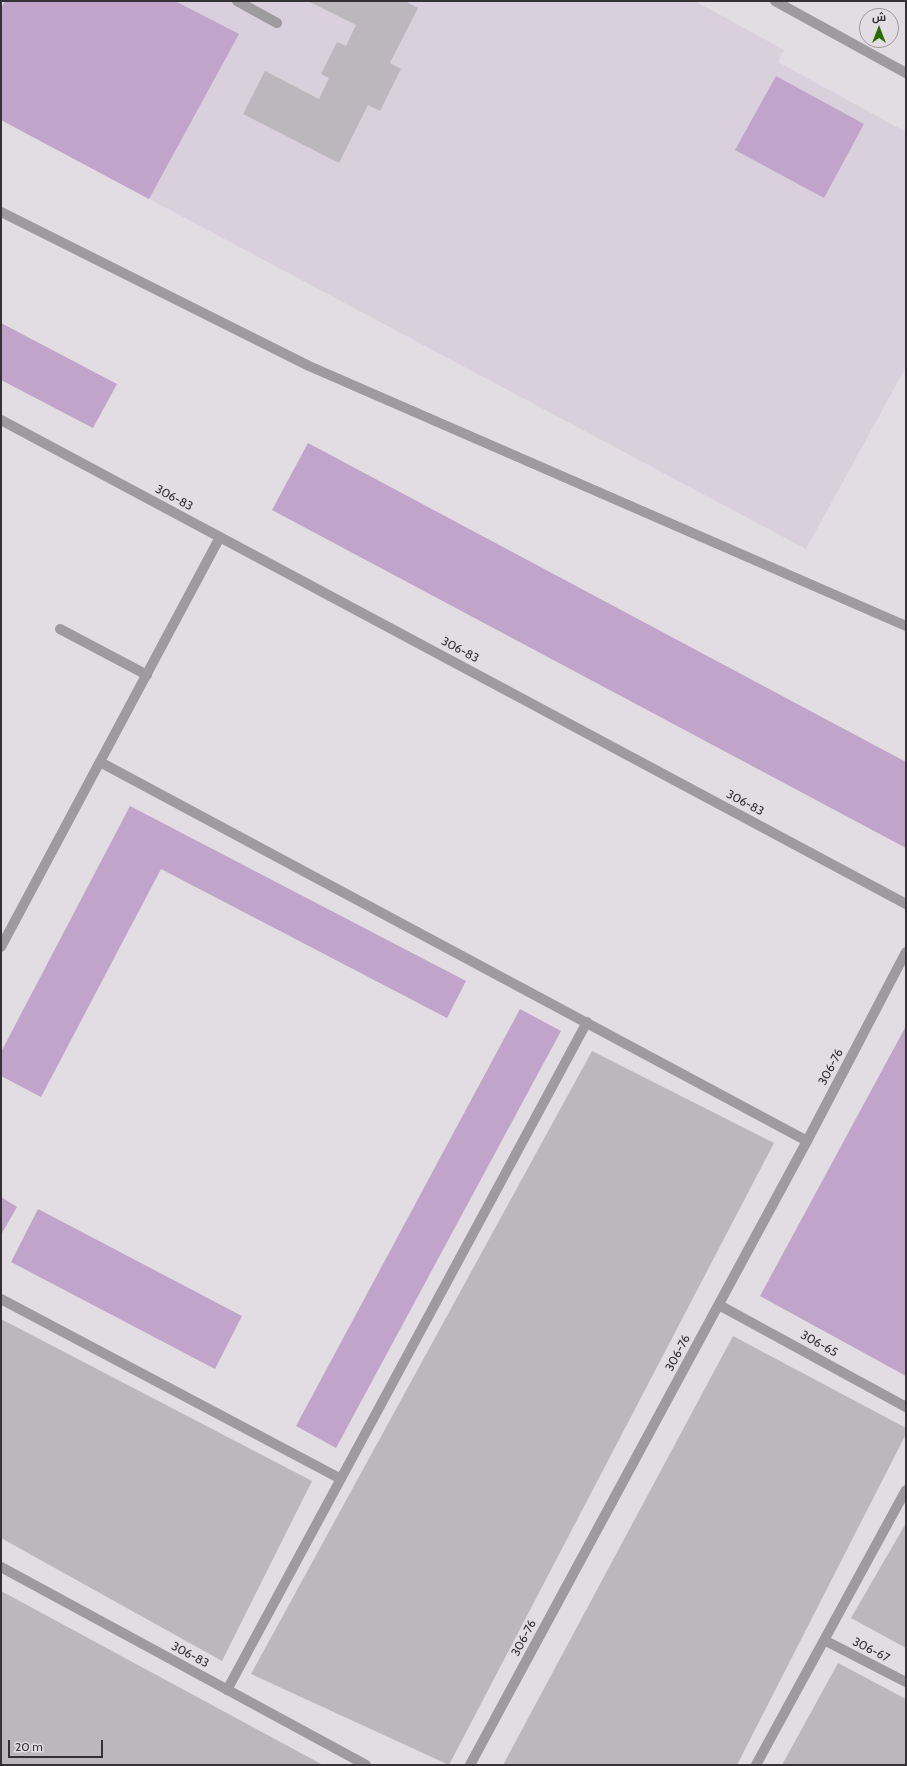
<!DOCTYPE html>
<html>
<head>
<meta charset="utf-8">
<style>
	body { margin:0 }
	#map { position:relative; width:907px; height:1766px; overflow:hidden; background:#e2dde3; font-family:Cabin,Cairo,sans-serif }
	canvas { display:block }
	.frame { position:absolute; inset:0; border:2px solid #333133; pointer-events:none }
	.north { position:absolute; left:859px; top:8px; width:40px; height:40px; box-sizing:border-box; background:#e2dde3; border:1px solid #9c989d; border-radius:50%; rotate:0deg; font-size:11px; font-weight:700; line-height:16px; text-align:center; color:#333133 }
	.north::after { content:''; display:block; margin:auto; width:14px; height:18px; background:#2b6b00; clip-path:polygon(50% 0,100% 100%,50% 72%,0 100%) }
	.scale { position:absolute; left:8px; top:1740px; width:95px; height:18px; box-sizing:border-box; border:2px solid #333133; border-top:0; padding-left:5px; font-size:12px; line-height:14px; white-space:nowrap; color:#333133; -webkit-text-stroke:3px #e2dde3; paint-order:stroke }
</style>
</head>
<body>
<div id="map">
<canvas width="907" height="1766"></canvas>
<div class="frame"></div>
<div class="north">ش</div>
<div class="scale">20 m</div>
</div>
<script>
const c = document.querySelector('canvas').getContext('2d');
c.lineJoin = 'round';
function fill(path, color) { c.fillStyle = color; c.fill(path, 'evenodd'); }
const toPath = rows => new Path2D(rows.map(r => 'M' + r).join(''));
function strokePath(path, color, width, dash) { c.strokeStyle = color; c.lineWidth = width; c.lineCap = dash ? 'butt' : 'round'; c.setLineDash(dash || []); c.stroke(path); }
function write(font, color, halo, rows, align = 'center') {
  c.font = font + ' Cabin,sans-serif'; c.lineWidth = 3; c.setLineDash([]); c.textBaseline = 'middle'; c.strokeStyle = halo; c.fillStyle = color; for (const [text, x, y, turn = 0] of rows) {
    c.save(); c.translate(x, y); c.rotate((+turn || 0) * Math.PI / 180); c.textAlign = isNaN(turn) ? turn : align; if (halo) c.strokeText(text, 0, 0); c.fillText(text, 0, 0); c.restore();
  }
}
fill(toPath([
	[5,1,695,1,784,50,778,62,906,132,906,367,806,549,1,120,1,8]
]), '#dad0dd');
fill(toPath([
	[5,1,175,1,239,34,149,199,1,120,1,8],
	[776,76,864,124,824,198,735,150],
	[1,323,117,384,93,428,1,380],
	[308,443,906,762,906,848,272,510],
	[130,806,466,981,447,1018,161,869,41,1097,1,1076,1,1052],
	[520,1009,561,1031,336,1448,296,1426],
	[906,1026,906,1376,760,1296],
	[1,1197,17,1207,1,1235],
	[38,1209,242,1316,215,1369,11,1262]
]), '#c0a4c9');
fill(toPath([
	[308,1,405,1,418,8,390,63,401,69,380,111,368,105,339,163,243,114,265,71,319,99,329,78,321,74,337,42,346,46,356,25],
	[592,1051,774,1143,449,1765,251,1674],
	[1,1319,312,1481,222,1661,1,1538],
	[733,1336,906,1428,906,1434,737,1765,503,1765],
	[906,1523,906,1648,851,1618],
	[1,1591,323,1765,1,1765],
	[838,1663,906,1699,906,1765,782,1765]
]), '#bcb7bd');
strokePath(toPath([
	[237,1,277,23],
	[1,212,309,366,906,626],
	[60,629,147,675]
]), '#9d9b9e', 10);
strokePath(toPath([
	[775,1,906,73],
	[1,420,906,904],
	[100,762,807,1141],
	[1,947,220,537],
	[1,1299,341,1479],
	[719,1305,906,1407],
	[1,1567,366,1765],
	[824,1640,906,1682],
	[227,1690,587,1022],
	[470,1765,807,1141,906,952],
	[756,1765,906,1490]
]), '#9d9b9e', 10);
write('12px', '#333133', '#e2dde3', [
	["306-83",174,498,28],
	["306-83",460,650,28],
	["306-83",745,803,28],
	["306-76",831,1067,-62],
	["306-65",819,1344,29],
	["306-76",678,1353,-62],
	["306-76",524,1638,-62],
	["306-67",871,1650,27],
	["306-83",190,1655,28]
]);
</script>
</body>
</html>
